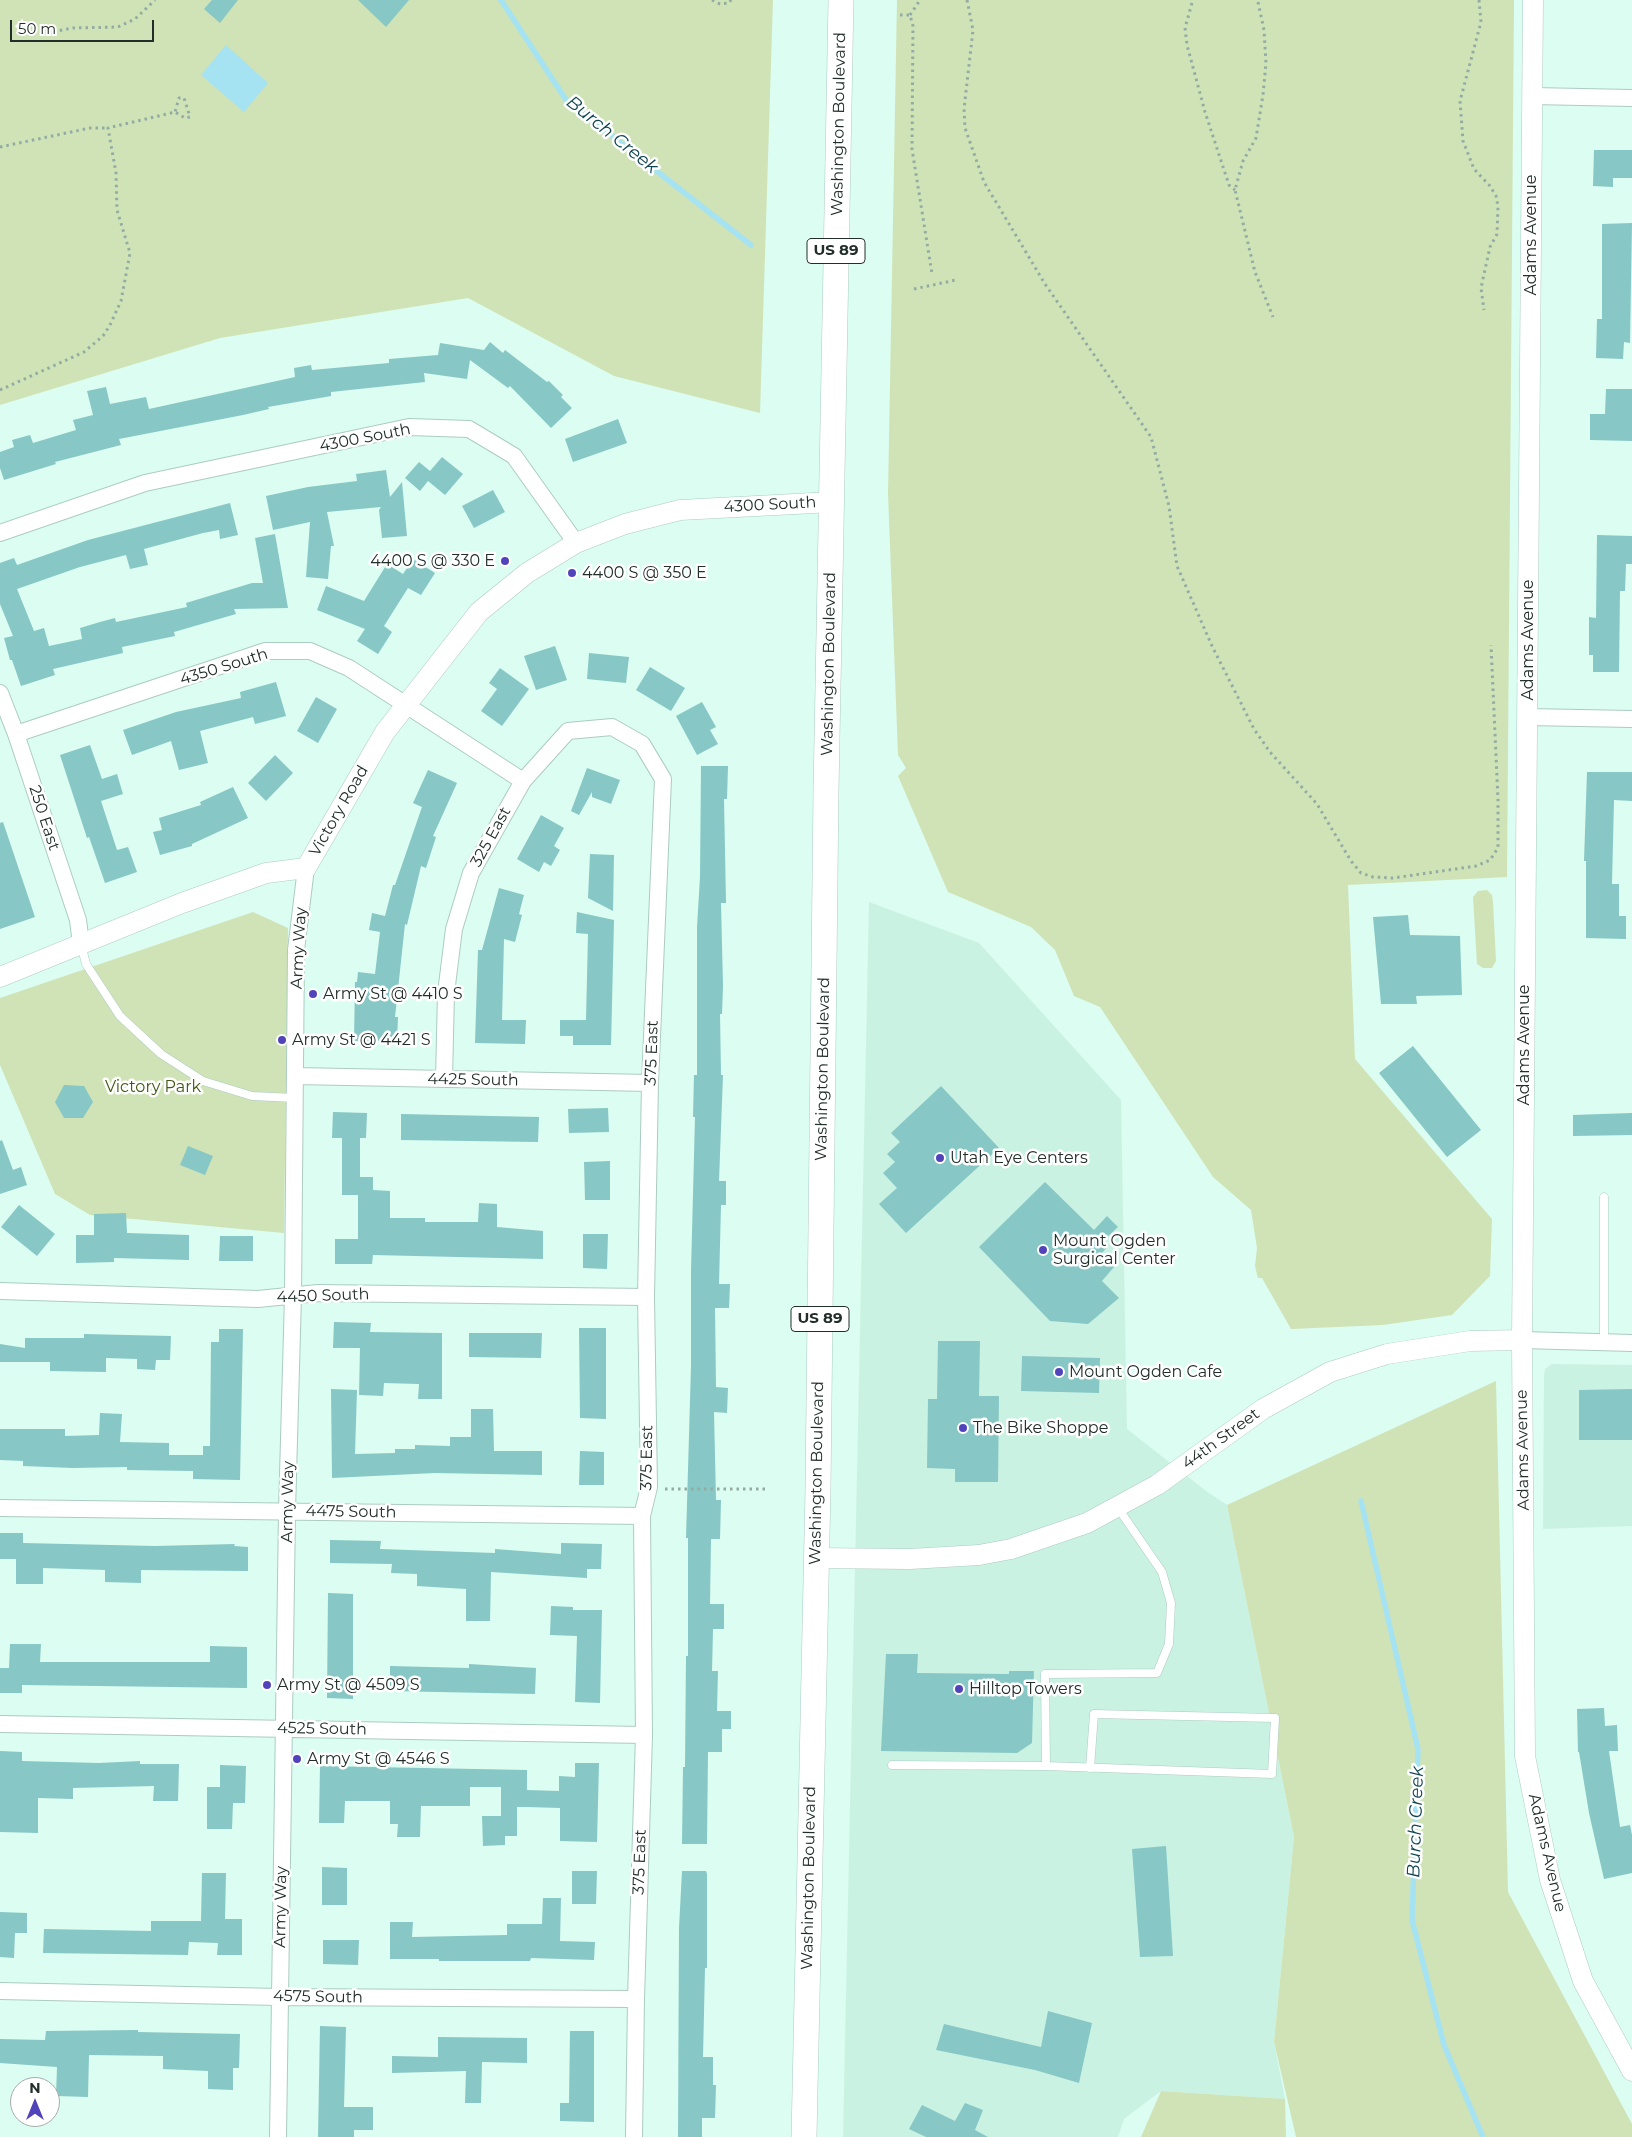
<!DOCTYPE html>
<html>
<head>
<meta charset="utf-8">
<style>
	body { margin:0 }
	#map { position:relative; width:1632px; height:2137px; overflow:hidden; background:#dcfdf1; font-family:Montserrat,sans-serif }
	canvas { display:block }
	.north { position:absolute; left:10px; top:2077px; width:50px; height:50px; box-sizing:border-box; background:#fff; border:1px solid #a6aba9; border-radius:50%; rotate:0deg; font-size:14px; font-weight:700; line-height:20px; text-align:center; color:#212e29 }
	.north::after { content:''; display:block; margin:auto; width:18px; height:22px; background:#5144bb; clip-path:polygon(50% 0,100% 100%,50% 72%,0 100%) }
	.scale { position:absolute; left:10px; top:20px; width:144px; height:22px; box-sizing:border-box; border:2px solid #212e29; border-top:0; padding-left:6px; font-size:15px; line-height:18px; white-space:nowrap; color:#212e29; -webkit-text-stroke:4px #fff; paint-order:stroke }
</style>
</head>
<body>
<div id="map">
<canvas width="1632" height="2137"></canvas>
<div class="north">N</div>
<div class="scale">50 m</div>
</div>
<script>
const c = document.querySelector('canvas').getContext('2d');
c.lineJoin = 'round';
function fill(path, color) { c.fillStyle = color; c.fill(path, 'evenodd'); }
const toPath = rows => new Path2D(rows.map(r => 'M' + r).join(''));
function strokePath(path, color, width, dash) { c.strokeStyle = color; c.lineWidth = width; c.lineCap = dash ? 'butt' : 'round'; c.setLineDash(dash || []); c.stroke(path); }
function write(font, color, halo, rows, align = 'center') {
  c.font = font + ' Montserrat,sans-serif'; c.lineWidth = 5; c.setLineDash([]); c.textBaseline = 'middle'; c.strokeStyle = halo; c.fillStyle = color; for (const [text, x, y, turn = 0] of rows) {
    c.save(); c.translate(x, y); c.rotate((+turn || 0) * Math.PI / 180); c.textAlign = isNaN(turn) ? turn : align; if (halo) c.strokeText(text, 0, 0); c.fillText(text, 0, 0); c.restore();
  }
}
fill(toPath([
	[869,902,979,943,1121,1100,1127,1429,1206,1491,1227,1505,1294,1837,1274,2042,1285,2099,1161,2091,1124,2119,1118,2137,843,2137],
	[1552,1364,1632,1365,1632,1526,1543,1529,1544,1375,1545,1369]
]), '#caf2e3');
fill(toPath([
	[0,0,773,0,760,413,614,376,468,298,220,338,0,405],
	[897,0,1514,0,1507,877,1348,885,1355,1059,1492,1219,1490,1276,1452,1315,1383,1325,1291,1329,1262,1278,1258,1278,1255,1266,1257,1248,1251,1210,1213,1177,1100,1007,1074,996,1055,950,1031,927,948,892,898,776,906,768,898,755,888,493],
	[1487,890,1492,895,1493,902,1496,961,1492,968,1483,968,1477,964,1473,897,1478,891],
	[253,912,288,928,284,1233,90,1215,55,1194,0,1065,0,998],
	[1496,1381,1508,1892,1632,2124,1632,2137,1296,2137,1274,2042,1294,1837,1227,1505],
	[1161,2091,1285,2099,1286,2137,1141,2137]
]), '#d0e3b7');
fill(toPath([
	[226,45,268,83,244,112,201,75]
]), '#a5e2f2');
strokePath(toPath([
	[501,0,566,100,751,245],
	[1361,1501,1418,1749,1412,1920,1444,2045,1483,2137]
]), '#a5e2f2', 5.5);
fill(toPath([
	[212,0,238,0,220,23,204,9],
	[358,0,409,0,386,27],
	[1594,150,1632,150,1632,178,1613,178,1613,187,1593,186],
	[1632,223,1630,343,1624,342,1623,359,1596,358,1597,319,1602,319,1602,224],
	[490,342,503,353,505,350,547,382,549,381,563,395,561,397,572,408,551,428,510,386,508,388,470,360,467,379,424,373,425,382,331,392,331,396,268,407,269,409,243,415,119,439,121,445,55,462,56,464,4,480,0,468,0,452,14,447,12,440,30,435,33,443,76,430,73,420,93,415,87,391,106,387,110,404,146,397,149,409,295,377,294,368,311,365,312,370,389,363,389,359,438,355,440,343,484,350],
	[1606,389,1632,389,1632,441,1590,440,1590,414,1605,414],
	[618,419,627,443,573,462,565,439],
	[442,457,463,474,445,495,428,481,420,491,405,478,419,462,430,471],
	[386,470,390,497,402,482,407,536,382,538,379,510,381,507,327,512,334,546,331,546,328,579,306,577,310,522,273,530,266,496,308,487,357,481,356,474],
	[493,490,505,512,474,528,462,506],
	[230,503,238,535,220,539,219,530,203,533,144,549,148,565,130,569,126,555,80,567,17,589,34,631,44,628,49,646,82,639,80,628,100,622,115,618,116,622,187,607,186,603,252,583,263,583,255,538,275,534,288,608,234,609,236,614,174,632,175,636,122,647,123,653,53,669,55,675,21,686,12,660,10,660,4,638,13,636,0,604,0,563,14,558,17,565,88,540],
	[1597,535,1632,536,1632,564,1626,564,1625,591,1620,591,1619,672,1593,672,1593,655,1589,655,1589,617,1596,618],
	[413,559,435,573,421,595,408,588,384,626,392,632,378,654,357,641,365,629,317,610,326,586,364,601,387,564,403,574],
	[555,646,567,680,536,690,524,656],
	[589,653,629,657,626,683,587,679],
	[650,667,685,688,671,711,636,690],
	[500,668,529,689,502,726,481,711,497,689,489,683],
	[276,682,286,716,255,724,253,717,200,731,208,763,179,770,171,741,132,755,123,730,176,712,241,698,240,692],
	[316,697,337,709,318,743,297,731],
	[702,702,716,727,710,730,718,744,697,755,676,716],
	[90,745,102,779,117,774,123,794,101,801,117,850,128,847,137,872,105,883,89,837,87,838,60,755],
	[275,755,293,773,266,801,248,783],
	[701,766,728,766,727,799,724,799,726,903,721,903,723,986,722,1014,720,1014,721,1075,723,1075,719,1181,726,1181,726,1205,721,1205,719,1284,730,1284,729,1308,715,1308,716,1387,728,1388,727,1413,714,1412,716,1500,721,1500,720,1539,711,1539,710,1604,724,1604,724,1629,713,1629,712,1671,718,1671,717,1711,731,1711,731,1729,722,1729,722,1752,708,1752,707,1844,682,1844,683,1767,685,1767,686,1656,688,1656,688,1538,686,1538,691,1366,691,1271,695,1117,693,1117,694,1075,697,1075,697,927,700,877],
	[587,768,620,780,611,804,592,797,592,792,579,815,571,811],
	[428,770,457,783,433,836,436,837,426,868,421,866,407,925,405,924,395,1017,398,1017,397,1041,354,1041,355,982,357,982,358,972,375,974,380,932,369,930,372,913,385,916,393,885,395,885,422,807,413,803],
	[1587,772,1632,772,1632,801,1614,800,1612,884,1619,884,1619,916,1626,916,1626,939,1586,938,1586,861,1584,861],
	[233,787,248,818,192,844,192,846,160,855,153,832,162,830,159,818,201,805,200,802],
	[541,815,564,828,554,846,560,850,551,866,544,862,539,872,517,859],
	[3,822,35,917,0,929,0,823],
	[590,854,614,855,613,911,588,898],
	[499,888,524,895,519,914,522,915,515,942,504,939,502,1020,526,1020,525,1044,475,1043,478,950,482,950],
	[577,912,614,920,611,1045,573,1045,573,1036,560,1036,560,1020,586,1020,588,934,576,933],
	[1408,915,1410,935,1460,936,1462,995,1416,996,1417,1004,1381,1004,1373,917],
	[1413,1046,1481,1130,1447,1157,1379,1073],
	[64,1085,84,1086,93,1102,83,1118,64,1118,55,1102],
	[941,1086,999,1148,906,1233,879,1204,897,1188,883,1173,895,1162,887,1154,900,1142,891,1133],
	[608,1108,609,1132,569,1133,568,1109],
	[333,1112,367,1113,366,1138,360,1138,360,1177,373,1177,373,1190,390,1191,390,1218,425,1218,425,1222,478,1222,479,1203,497,1204,497,1227,543,1231,543,1259,373,1255,372,1264,335,1264,335,1239,358,1239,358,1195,342,1195,342,1138,332,1138],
	[1632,1113,1632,1135,1573,1136,1573,1115],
	[401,1114,539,1117,538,1142,401,1140],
	[2,1140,13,1170,21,1167,27,1185,0,1194,0,1141],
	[188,1146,213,1156,205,1175,180,1165],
	[610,1161,610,1200,585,1200,584,1162],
	[1045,1182,1094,1230,1107,1216,1118,1227,1104,1240,1109,1245,1101,1254,1114,1267,1102,1281,1119,1298,1088,1324,1050,1321,979,1247],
	[19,1205,55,1234,37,1256,1,1227],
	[126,1213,127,1233,189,1235,189,1260,114,1258,114,1262,76,1263,76,1235,94,1235,94,1214],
	[583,1234,608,1234,607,1269,583,1268],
	[220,1236,253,1236,253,1261,219,1261],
	[334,1322,371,1323,370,1332,442,1333,442,1399,418,1399,419,1384,384,1383,383,1396,359,1395,360,1348,333,1348],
	[579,1328,606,1328,606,1419,580,1418],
	[219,1329,243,1329,240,1480,193,1479,193,1471,127,1470,127,1467,73,1468,23,1466,23,1461,0,1460,0,1429,65,1429,65,1436,99,1435,100,1413,122,1414,120,1442,169,1443,169,1455,203,1455,203,1446,210,1446,211,1342,219,1342],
	[469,1333,542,1333,541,1358,469,1357],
	[84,1334,171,1336,170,1360,156,1360,155,1370,137,1369,137,1359,106,1358,106,1372,50,1371,50,1362,0,1362,0,1344,25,1348,25,1338,84,1338],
	[938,1341,980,1341,979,1396,999,1396,998,1482,955,1482,955,1469,927,1468,928,1399,937,1399],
	[1022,1356,1100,1358,1099,1393,1021,1391],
	[331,1389,357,1390,355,1454,395,1453,395,1449,415,1449,415,1445,450,1446,450,1437,471,1437,471,1409,493,1409,494,1451,542,1451,542,1475,435,1473,332,1478],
	[1632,1389,1632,1440,1579,1440,1579,1390],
	[580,1451,604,1452,604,1485,579,1485],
	[0,1533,23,1533,23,1543,155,1546,235,1544,234,1546,248,1547,248,1571,141,1570,141,1583,105,1582,105,1570,43,1568,43,1584,16,1584,16,1559,0,1559],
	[330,1540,381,1541,380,1549,495,1553,495,1549,561,1554,561,1543,602,1544,601,1569,587,1569,587,1578,491,1572,490,1621,466,1621,466,1589,417,1586,417,1574,391,1573,392,1564,330,1563],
	[328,1593,353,1594,353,1699,327,1698],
	[551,1606,573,1607,573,1610,602,1610,600,1703,575,1702,577,1636,550,1635],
	[10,1644,41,1644,40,1662,210,1662,210,1646,247,1647,247,1688,22,1685,22,1693,0,1693,0,1668,9,1668],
	[886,1654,918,1654,917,1673,1009,1674,1009,1671,1034,1671,1032,1743,1017,1753,881,1751],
	[469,1664,536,1668,535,1694,390,1691,390,1666,469,1668],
	[1604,1708,1605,1726,1617,1725,1618,1751,1609,1751,1620,1827,1630,1825,1632,1835,1632,1873,1604,1879,1589,1813,1579,1752,1578,1752,1577,1709],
	[0,1751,22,1752,22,1761,99,1763,140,1761,140,1764,179,1764,178,1801,153,1801,154,1786,73,1788,73,1799,38,1798,38,1833,0,1832],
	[575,1763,599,1763,597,1842,560,1841,560,1808,527,1807,517,1807,517,1836,505,1836,505,1845,483,1846,482,1816,501,1816,501,1787,470,1787,470,1806,421,1806,420,1837,397,1837,398,1824,390,1824,390,1801,345,1801,344,1823,319,1823,320,1766,527,1770,527,1790,559,1791,559,1776,575,1777],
	[220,1765,246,1766,245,1803,233,1803,232,1829,207,1829,207,1787,220,1787],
	[1166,1846,1173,1956,1140,1957,1132,1849],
	[322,1867,347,1868,347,1905,322,1905],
	[572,1871,597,1871,596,1904,572,1904],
	[682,1871,706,1871,707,1874,707,1968,705,1968,703,2057,713,2057,713,2085,716,2085,715,2118,702,2118,702,2137,678,2137,679,1928],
	[202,1873,226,1873,225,1919,242,1919,242,1955,217,1955,218,1943,189,1942,188,1955,43,1953,44,1929,151,1931,151,1921,201,1921],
	[543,1898,561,1898,560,1941,595,1942,594,1960,531,1958,530,1961,439,1961,439,1959,390,1959,390,1922,413,1922,412,1937,507,1935,507,1924,542,1924],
	[0,1912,27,1913,27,1933,15,1933,14,1958,0,1957],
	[323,1940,359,1940,358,1965,323,1964],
	[1048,2011,1092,2023,1079,2083,1035,2070,936,2050,944,2024,1041,2047],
	[320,2026,346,2027,344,2107,373,2107,373,2130,354,2130,354,2137,318,2137],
	[138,2030,138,2032,240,2034,239,2068,233,2068,233,2090,208,2089,208,2071,163,2069,163,2056,89,2055,88,2097,56,2096,57,2067,0,2063,0,2039,45,2040,46,2031],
	[570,2031,594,2031,594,2122,560,2121,560,2103,569,2103],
	[438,2037,527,2038,527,2063,482,2062,481,2103,465,2103,466,2071,392,2073,392,2056,438,2057],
	[965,2103,983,2110,975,2130,988,2137,926,2137,909,2129,922,2105,955,2121]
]), '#87c7c5');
const service = toPath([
	[81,944,86,964,120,1016,161,1054,203,1081,252,1096,295,1098],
	[1604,1197,1604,1343],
	[892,1765,1046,1766,1045,1674,1157,1673,1169,1644,1171,1603,1162,1572,1118,1508],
	[1046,1766,1272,1774,1275,1718,1094,1714,1090,1768]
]);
const minor = toPath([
	[1532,96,1632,98],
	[0,533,145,483,409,427,469,429,514,456,576,543],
	[0,693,16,734,78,920,81,944],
	[1527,717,1632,719],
	[16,734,265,651,310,651,349,668,523,781],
	[296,1076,650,1083],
	[444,1079,446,993,454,929,471,873,523,781,568,731,612,727,642,744,663,779,650,1083,646,1297,649,1487,642,1516,644,1735,636,1999,634,2137],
	[0,1291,258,1299,318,1293,646,1297],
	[1522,1340,1632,1343],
	[0,1508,642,1516],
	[0,1724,644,1735],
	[0,1991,279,1997,636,1999],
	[278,2137,287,1511,293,1296,296,950,306,868]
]);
const tertiary = toPath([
	[1533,0,1522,1340,1525,1756,1550,1880,1583,1981,1632,2071],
	[0,977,182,903,266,873,306,868,385,732,479,612,527,573,576,543,625,524,680,510,833,502],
	[816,1558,910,1559,979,1555,1011,1549,1087,1523,1157,1485,1263,1409,1330,1372,1387,1354,1470,1341,1522,1340]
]);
const primary = toPath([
	[804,2137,818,1489,826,791,841,0]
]);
strokePath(service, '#acccc0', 9);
strokePath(minor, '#acccc0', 18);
strokePath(tertiary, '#acccc0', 21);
strokePath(primary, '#acccc0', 26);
strokePath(toPath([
	[712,0,720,4,729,3,731,0],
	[967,0,973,30,964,109,965,128,984,182,1045,284,1151,437,1169,506,1177,566,1212,646,1254,729,1270,752,1317,804,1351,861,1361,873,1373,877,1393,878,1476,866,1490,860,1498,848,1498,800,1491,645],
	[1479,0,1481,22,1460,101,1463,141,1474,169,1490,186,1496,196,1498,206,1497,234,1490,247,1481,288,1484,310],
	[1258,2,1264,30,1266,63,1263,95,1256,138,1243,161,1235,190,1255,272,1273,317],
	[1192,3,1185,28,1187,45,1205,112,1229,185,1235,190],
	[900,15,910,15,913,26,912,149,932,274],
	[910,15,920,0],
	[47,33,73,28,118,27,135,19,155,0],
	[0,147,90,128,108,128],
	[914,289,956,280],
	[0,390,84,352,103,336,110,325,121,301,130,253,117,210,116,173,108,128,175,112,185,118,190,117,184,98,179,98,175,112],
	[665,1489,769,1489]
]), '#93aca3', 3, [2.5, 4]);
strokePath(service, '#fff', 8);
strokePath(minor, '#fff', 16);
strokePath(tertiary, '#fff', 20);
strokePath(primary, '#fff', 25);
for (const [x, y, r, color] of [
	[505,561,5,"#5144bb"],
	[572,573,5,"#5144bb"],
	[313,994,5,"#5144bb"],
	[282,1040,5,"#5144bb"],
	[940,1158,5,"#5144bb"],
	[1043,1250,5,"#5144bb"],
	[1059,1372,5,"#5144bb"],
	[963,1428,5,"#5144bb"],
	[267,1685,5,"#5144bb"],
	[959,1689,5,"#5144bb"],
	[297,1759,5,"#5144bb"]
]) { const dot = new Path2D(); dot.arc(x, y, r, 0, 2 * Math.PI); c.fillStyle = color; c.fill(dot); strokePath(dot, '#fff', 2); }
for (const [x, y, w] of [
	[836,251,58],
	[820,1319,58]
]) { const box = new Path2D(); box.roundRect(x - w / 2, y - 12.5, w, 25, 4); c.fillStyle = '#fff'; c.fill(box); strokePath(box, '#212e29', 1); }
write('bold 15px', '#212e29', null, [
	["US 89",836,251],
	["US 89",820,1319]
]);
write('16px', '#212e29', '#fff', [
	["Washington Boulevard",839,124,-89],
	["Adams Avenue",1531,235,-90],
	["4300 South",365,438,-11],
	["4300 South",770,505,-3],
	["Adams Avenue",1528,640,-90],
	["Washington Boulevard",829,664,-89],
	["4350 South",224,667,-17],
	["Victory Road",339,811,-60],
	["250 East",44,818,72],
	["325 East",491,837,-61],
	["Army Way",299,948,-87],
	["Adams Avenue",1524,1045,-90],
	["375 East",652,1053,-88],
	["Washington Boulevard",823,1069,-89],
	["4425 South",473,1080,1],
	["4450 South",323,1296,-2],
	["44th Street",1221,1439,-36],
	["Adams Avenue",1523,1450,-91],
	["375 East",647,1458,-89],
	["Washington Boulevard",817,1473,-89],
	["Army Way",288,1502,-89],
	["4475 South",351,1512,1],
	["4525 South",322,1729,1],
	["Adams Avenue",1547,1853,77],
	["375 East",640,1862,-88],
	["Washington Boulevard",809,1878,-89],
	["Army Way",281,1907,-89],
	["4575 South",318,1997,1]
]);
write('16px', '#212e29', '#fff', [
	["4400 S @ 330 E",495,561,"right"],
	["4400 S @ 350 E",582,573],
	["Army St @ 4410 S",323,994],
	["Army St @ 4421 S",292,1040],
	["Utah Eye Centers",950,1158],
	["Mount Ogden",1053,1241],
	["Surgical Center",1053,1259],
	["Mount Ogden Cafe",1069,1372],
	["The Bike Shoppe",973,1428],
	["Army St @ 4509 S",277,1685],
	["Hilltop Towers",969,1689],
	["Army St @ 4546 S",307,1759]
], 'left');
write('16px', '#415815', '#fff', [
	["Victory Park",153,1087]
]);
write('italic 18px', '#0f4551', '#fff', [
	["Burch Creek",612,135,39],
	["Burch Creek",1416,1822,-88]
]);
</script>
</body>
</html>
